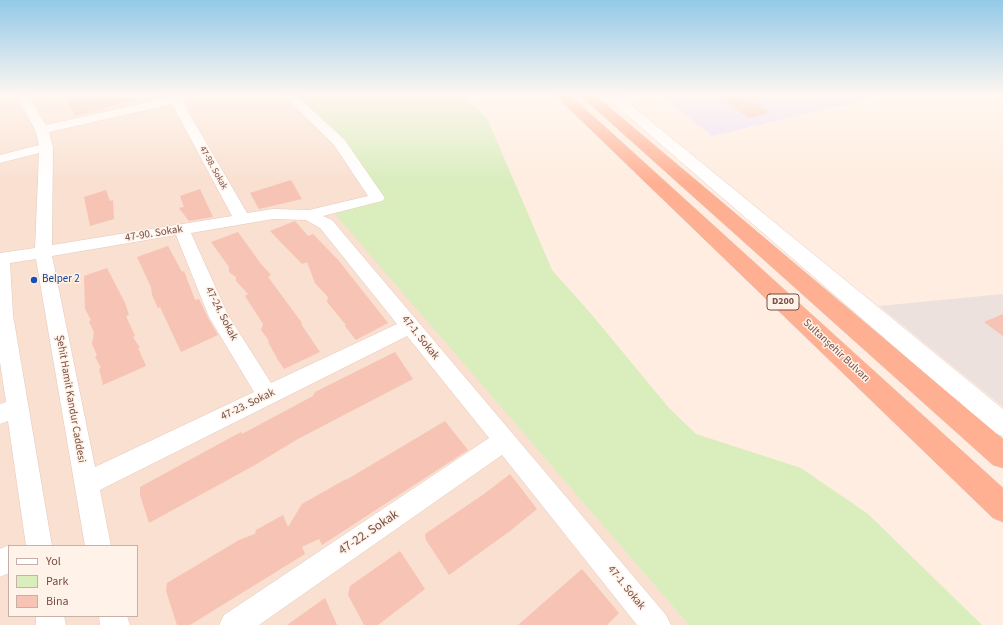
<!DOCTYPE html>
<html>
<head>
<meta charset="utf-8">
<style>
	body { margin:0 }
	#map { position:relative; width:1003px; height:625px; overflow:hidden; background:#feede0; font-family:"Source Sans 3",sans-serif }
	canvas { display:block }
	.legend { position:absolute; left:8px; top:545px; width:130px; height:72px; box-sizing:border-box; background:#fff2e8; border:1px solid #c9b0a7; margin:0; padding:5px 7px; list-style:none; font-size:12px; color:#774e45 }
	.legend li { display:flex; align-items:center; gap:8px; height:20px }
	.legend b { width:20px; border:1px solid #c9b0a7 }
</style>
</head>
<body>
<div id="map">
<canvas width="1003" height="625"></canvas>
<ul class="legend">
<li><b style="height:5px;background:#fff"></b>Yol</li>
<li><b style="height:11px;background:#d9edbd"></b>Park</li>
<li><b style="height:11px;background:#f6c3b5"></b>Bina</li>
</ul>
</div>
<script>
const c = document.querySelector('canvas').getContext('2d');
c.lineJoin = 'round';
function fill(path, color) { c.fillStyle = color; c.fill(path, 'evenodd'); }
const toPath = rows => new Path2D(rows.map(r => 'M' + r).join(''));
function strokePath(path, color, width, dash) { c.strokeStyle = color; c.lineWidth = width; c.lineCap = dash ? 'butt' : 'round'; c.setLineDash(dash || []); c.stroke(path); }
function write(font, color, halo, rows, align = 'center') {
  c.font = font + ' "Source Sans 3",sans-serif'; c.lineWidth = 3; c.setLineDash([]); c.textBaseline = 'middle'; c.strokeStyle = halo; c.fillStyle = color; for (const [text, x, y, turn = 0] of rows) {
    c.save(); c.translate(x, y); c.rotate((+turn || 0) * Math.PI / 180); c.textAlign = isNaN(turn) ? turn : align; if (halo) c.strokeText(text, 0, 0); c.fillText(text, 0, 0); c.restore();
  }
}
fill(toPath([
	[0,96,296,96,346,141,383,200,336,214,689,625,0,625],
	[9,546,137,546,137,616,9,616]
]), '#f9e0d0');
fill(toPath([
	[1003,294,1003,407,879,306]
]), '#ece1dc');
fill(toPath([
	[662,96,864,96,869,99,712,136]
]), '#eaddfa');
fill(toPath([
	[296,96,463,96,487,118,552,270,592,315,669,408,696,434,801,468,868,514,982,625,689,625,335,214,383,199,346,141]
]), '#d9edbd');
fill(toPath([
	[63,96,134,96,135,100,76,116],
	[716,96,744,96,770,113,749,118],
	[291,180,302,199,259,209,250,193],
	[200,189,213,217,189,221,179,208,184,207,180,196],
	[106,190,110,201,113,200,114,219,90,226,84,197],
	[295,221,308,236,313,234,339,261,388,323,356,340,345,326,346,325,327,302,328,297,315,283,307,262,302,264,270,231],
	[238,232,261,264,271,275,268,277,302,323,301,324,320,352,284,369,278,360,268,342,269,341,261,330,263,324,245,296,248,294,236,281,236,277,229,272,229,267,211,242],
	[168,246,182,272,184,271,195,300,199,299,208,318,218,335,181,352,160,307,158,308,152,295,151,287,137,257],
	[107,268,125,303,129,315,126,316,135,336,133,337,140,348,138,348,146,366,103,385,99,369,101,368,95,357,97,355,92,344,94,332,89,322,91,320,85,309,84,276],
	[1003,314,1003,336,984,322],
	[395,352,413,379,296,440,255,465,149,523,140,495,140,487,241,432,242,434,313,396,315,392],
	[445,421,468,450,322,545,319,539,302,547,305,554,190,625,177,625,166,591,167,583,239,540,255,534,256,530,283,515,288,527,302,504,346,479,346,480],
	[510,474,537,509,510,531,449,575,426,540,425,534,484,494],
	[400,551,425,589,378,625,364,625,348,595,350,586],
	[582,569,619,613,607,625,518,625],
	[325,598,337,625,287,625]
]), '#f6c3b5');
const minor = toPath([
	[17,96,29,96,46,125,167,98,166,96,196,96,194,99,182,101,247,213,273,209,309,210,368,196,334,145,284,96,297,96,344,139,385,198,382,201,323,216,332,220,666,615,671,625,637,625,502,455,259,625,219,625,224,615,489,438,407,336,100,490,111,546,85,546,36,259,10,263,13,315,52,546,26,546,8,421,0,424,0,404,6,402,0,362,0,253,35,248,39,153,0,163,0,155,39,145,35,130,17,96],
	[172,104,232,216,52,245,53,147,49,132,172,104],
	[273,219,306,220,320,228,397,324,271,383,228,315,191,233,273,219],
	[176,235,209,317,254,392,95,467,52,256,176,235],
	[9,545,10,546,9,546,9,573,0,577,0,549,9,545],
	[36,616,64,616,66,625,36,625,36,616],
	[99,616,127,616,130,625,100,625,99,616]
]);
const tertiary = toPath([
	[605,96,620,96,1003,409,1003,436,994,433,605,96]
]);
const trunk = toPath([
	[556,96,571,96,1003,488,1003,522,993,518,556,96],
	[581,96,596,96,1003,439,1003,468,993,465,581,96]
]);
strokePath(minor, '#e5c9be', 1);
strokePath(tertiary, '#e5c9be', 1);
strokePath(trunk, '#d9cdcb', 1);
fill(minor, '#fff');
fill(tertiary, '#fff');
fill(trunk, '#ffb093');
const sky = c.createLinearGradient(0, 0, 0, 183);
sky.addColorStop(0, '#93c9e8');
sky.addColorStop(0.52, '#fff7f1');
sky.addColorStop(1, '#fff7f100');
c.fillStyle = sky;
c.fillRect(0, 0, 1003, 183);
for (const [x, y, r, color] of [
	[34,280,4,"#1a4fb4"]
]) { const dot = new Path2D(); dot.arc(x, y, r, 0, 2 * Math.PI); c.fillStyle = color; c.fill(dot); strokePath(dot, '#fff2e8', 1.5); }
write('9px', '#774e45', '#fff2e8', [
	["47-98. Sokak",213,168,61]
]);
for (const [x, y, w] of [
	[783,302,32]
]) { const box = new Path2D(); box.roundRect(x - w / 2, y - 8, w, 16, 3); c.fillStyle = '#fff2e8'; c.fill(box); strokePath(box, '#774e45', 1); }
write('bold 10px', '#774e45', null, [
	["D200",783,302]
]);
write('11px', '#774e45', '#fff2e8', [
	["47-90. Sokak",154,234,-9],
	["47-24. Sokak",221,314,63],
	["47-1. Sokak",420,338,51],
	["Sultanşehir Bulvarı",836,351,43],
	["Şehit Hamit Kandur Caddesi",70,399,80],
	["47-23. Sokak",248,405,-26],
	["47-1. Sokak",626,588,51]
]);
write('11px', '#164399', '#fff2e8', [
	["Belper 2",42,280]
], 'left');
write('13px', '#774e45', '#fff2e8', [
	["47-22. Sokak",369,533,-34]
]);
</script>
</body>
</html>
